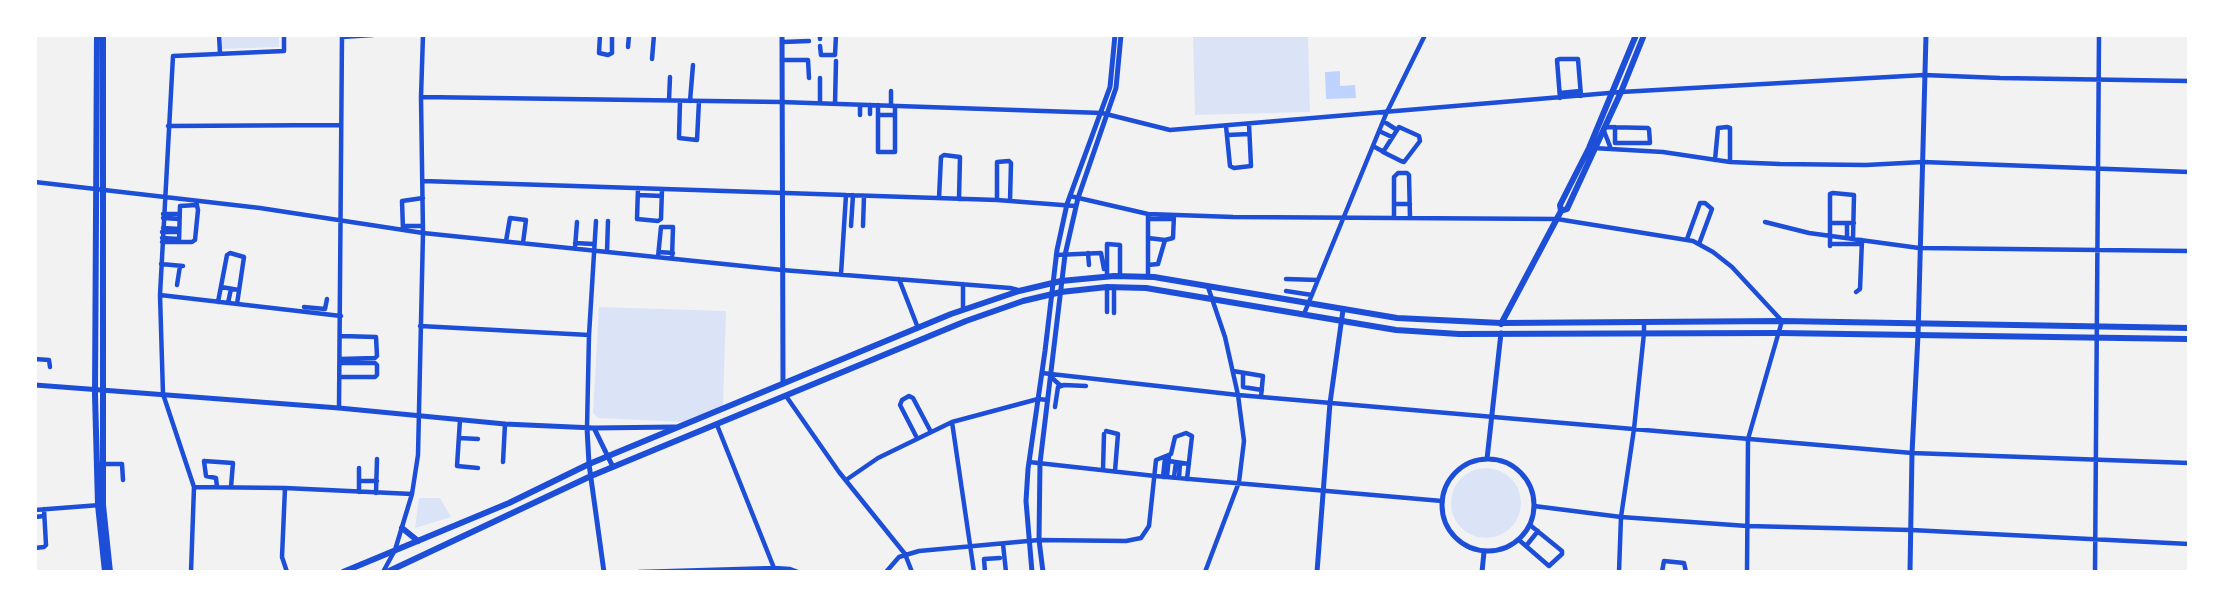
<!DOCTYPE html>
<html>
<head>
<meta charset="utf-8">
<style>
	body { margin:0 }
	#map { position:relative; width:2224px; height:607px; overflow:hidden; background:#f2f2f2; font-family:"Fira Sans",sans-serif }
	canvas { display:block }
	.frame { position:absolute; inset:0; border:37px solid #fff; pointer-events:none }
</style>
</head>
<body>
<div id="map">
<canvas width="2224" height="607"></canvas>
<div class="frame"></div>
</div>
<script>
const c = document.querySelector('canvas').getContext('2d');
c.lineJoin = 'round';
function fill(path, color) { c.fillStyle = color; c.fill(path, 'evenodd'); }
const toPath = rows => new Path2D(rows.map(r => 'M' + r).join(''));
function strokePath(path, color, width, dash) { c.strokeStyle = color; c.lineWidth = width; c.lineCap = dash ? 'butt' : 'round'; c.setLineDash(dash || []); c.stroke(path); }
fill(toPath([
	[222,35,279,35,279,47,222,49],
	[1193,35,1308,35,1310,112,1195,115],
	[599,307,726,311,723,406,683,422,598,418,593,413],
	'1451 503a35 35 0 1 1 70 0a35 35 0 1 1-70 0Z',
	[419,498,440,498,451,517,415,528]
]), '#dbe4f7');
fill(toPath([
	[1340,71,1340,86,1355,85,1356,98,1326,99,1325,72]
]), '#bfd3fe');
strokePath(toPath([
	[219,35,220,53],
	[600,35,599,53,608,55,612,53,612,35],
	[820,35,820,39],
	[342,37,373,35],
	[782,42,809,41],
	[820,46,821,55,835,55,836,35],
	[628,47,629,35],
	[652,59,654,35],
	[782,60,808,60,809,78],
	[820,78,820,103],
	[1560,93,1580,91],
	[421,97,781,102,1102,113,1170,130,1621,92,1924,75,2000,78,2189,81],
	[1560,98,1557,60,1560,59,1578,59,1581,96],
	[669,100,670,77],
	[680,101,679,138,697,140,699,101],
	[690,101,693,65],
	[835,104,836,61],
	[878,105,878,152,895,152,895,106],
	[891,106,891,91],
	[870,114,870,105],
	[860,115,860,105],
	[878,115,895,115],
	[1383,121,1397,130],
	[168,126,340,125],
	[1226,126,1230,166,1234,168,1251,166,1249,124],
	[1605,127,1648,128,1649,129,1650,143,1615,143,1615,127],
	[1379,131,1392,137],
	[1604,131,1611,149],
	[1227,135,1249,134],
	[1373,146,1382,151,1383,152,1401,161,1404,162,1420,141,1419,136,1399,127,1383,152],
	[1593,148,1663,152,1730,162,1780,164,1866,165,1923,162,2189,172],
	[1715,160,1718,128,1727,127,1730,128,1730,162],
	[423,181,997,200,1075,206],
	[35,182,260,208,423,233,782,270,1010,288,1018,290],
	[638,188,637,219,658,221,661,219,662,189],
	[638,195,662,196],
	[1070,196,1148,214,1233,217,1557,219,1693,241,1713,252,1732,267,1782,321,1748,439,1747,572],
	[939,198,941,157,944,155,960,157,959,199],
	[997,200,997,162,1009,161,1011,163,1010,201],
	[1394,204,1410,204],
	[163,214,179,214],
	[1148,214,1148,277],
	[163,218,179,219],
	[1394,218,1394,177,1398,173,1407,173,1409,175,1410,218],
	[1148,219,1173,219],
	[1765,222,1809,233,1919,248,2189,251],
	[1830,223,1854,223],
	[1847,223,1847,238],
	[403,226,423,226],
	[851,226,853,195],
	[863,226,864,196],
	[163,228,179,229],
	[403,230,402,201,423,198],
	[162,232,179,232],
	[162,238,179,239],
	[1148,238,1165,240,1158,264,1148,265],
	[1687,239,1700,203,1705,203,1712,209,1699,244],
	[1165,240,1173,238,1174,215],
	[506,241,510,218,526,220,523,243],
	[162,242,192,242,195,240,198,210,196,201],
	[179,242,180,206,196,205],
	[575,243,593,244],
	[1830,244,1862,244],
	[1830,246,1830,194,1833,193,1854,195,1853,239],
	[575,248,577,222],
	[607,252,608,221],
	[659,252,673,253],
	[1088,253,1089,265],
	[1056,255,1101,253,1104,269],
	[658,257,661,227,673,227,672,258],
	[161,264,183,266],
	[841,274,846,195],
	[1107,277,1107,244,1120,245,1120,276],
	[899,279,918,328],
	[1286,279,1318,280],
	[177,285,180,266],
	[221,287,239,290],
	[1107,287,1107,312],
	[1114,287,1114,313],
	[1286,291,1312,295],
	[1856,292,1860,289,1862,240],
	[160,295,341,316],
	[218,302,227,255,230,253,244,257,237,304],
	[228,303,231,289],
	[304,307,325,309,327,299],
	[963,310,963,284],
	[1304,314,1386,114,1425,35],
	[420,326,589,335],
	[35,359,49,360,50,367],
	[340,359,375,358,377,356,376,337,341,336],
	[1233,371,1263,376,1261,397],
	[1042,373,1238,395,1912,453,2189,463],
	[1243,373,1243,387,1262,390],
	[340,377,375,377,377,375,377,365,375,363,340,363],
	[1051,377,1061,386],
	[786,396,839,472,905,554,912,572],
	[1055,407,1058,387,1064,385,1086,386],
	[339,408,342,35],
	[460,420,457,466,478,468],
	[952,422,974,572],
	[717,425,774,568],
	[587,428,589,335,596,221],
	[1106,431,1118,434,1115,471],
	[459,438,478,439],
	[917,438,900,405,902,400,909,396,913,398,931,432],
	[1169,461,1189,464],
	[503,462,505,424],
	[1029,462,1155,476,1442,501],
	[100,464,122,464,123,480],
	[1103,470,1104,434],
	[1163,477,1165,458],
	[1167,477,1169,456],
	[1174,477,1176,462],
	[1179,478,1180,463],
	[846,480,878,458,952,422,1038,399,1048,400],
	[359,481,377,481],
	[194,487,285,488,412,494],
	[217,487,216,478,206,476,204,461,233,463,231,487],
	[285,488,282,557,287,572],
	[359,492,359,468],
	[376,493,377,459],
	[1534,506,1621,517,1747,526,1911,530,2189,544],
	[35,510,100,505],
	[35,517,44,516],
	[1519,540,1549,566,1562,554,1562,551,1530,525],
	[1003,544,1006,572],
	[1526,546,1538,531],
	[35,548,44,547,46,545,44,509],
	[191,572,194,487,163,394,160,295,173,56,284,51,284,35],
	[383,572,395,550,412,494,418,455,423,233,421,97,423,35],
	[639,572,774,568,790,569,798,572],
	[886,572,899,557,919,551,1039,540,1126,541,1141,538,1149,526,1156,460,1171,454,1175,437,1186,433,1192,436,1187,479],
	[985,572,984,559,1000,558],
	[1205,572,1239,482,1244,441,1238,395,1225,337,1208,287],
	[1619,572,1621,517,1634,429,1644,333,1644,322],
	[1662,572,1664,561,1684,563,1686,572],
	[2095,572,2099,35]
]), '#1d4ed8', 4.5);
strokePath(toPath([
	[782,35,783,384],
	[35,385,339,408,505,424,594,428,675,427],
	[587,428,589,464,604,572],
	[594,428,613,467],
	[1487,459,1501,333],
	'1442 505a46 46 0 1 1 92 0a46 46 0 1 1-92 0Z',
	[1032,572,1026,501,1028,469,1045,351,1057,250,1067,204,1110,87,1115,35],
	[1043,572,1039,540,1040,463,1065,255,1078,198,1116,88,1121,35],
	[1317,572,1330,403,1343,310],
	[1482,572,1484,552],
	[1910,572,1912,453,1918,335,1926,35]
]), '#1d4ed8', 5);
strokePath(toPath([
	[97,35,95,395,98,505,105,572],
	[103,35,103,505,110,572],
	[1561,211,1560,205,1589,148,1636,35],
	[1501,324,1561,211,1567,209,1621,92,1644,35],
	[402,528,418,541],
	[343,572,509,503,589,464,951,314,1019,291,1061,281,1114,276,1154,277,1397,318,1501,323,1782,321,2189,328],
	[387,572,591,476,966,321,1023,301,1061,292,1107,287,1146,288,1396,330,1459,334,1779,333,2189,339]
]), '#1d4ed8', 6);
</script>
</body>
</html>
